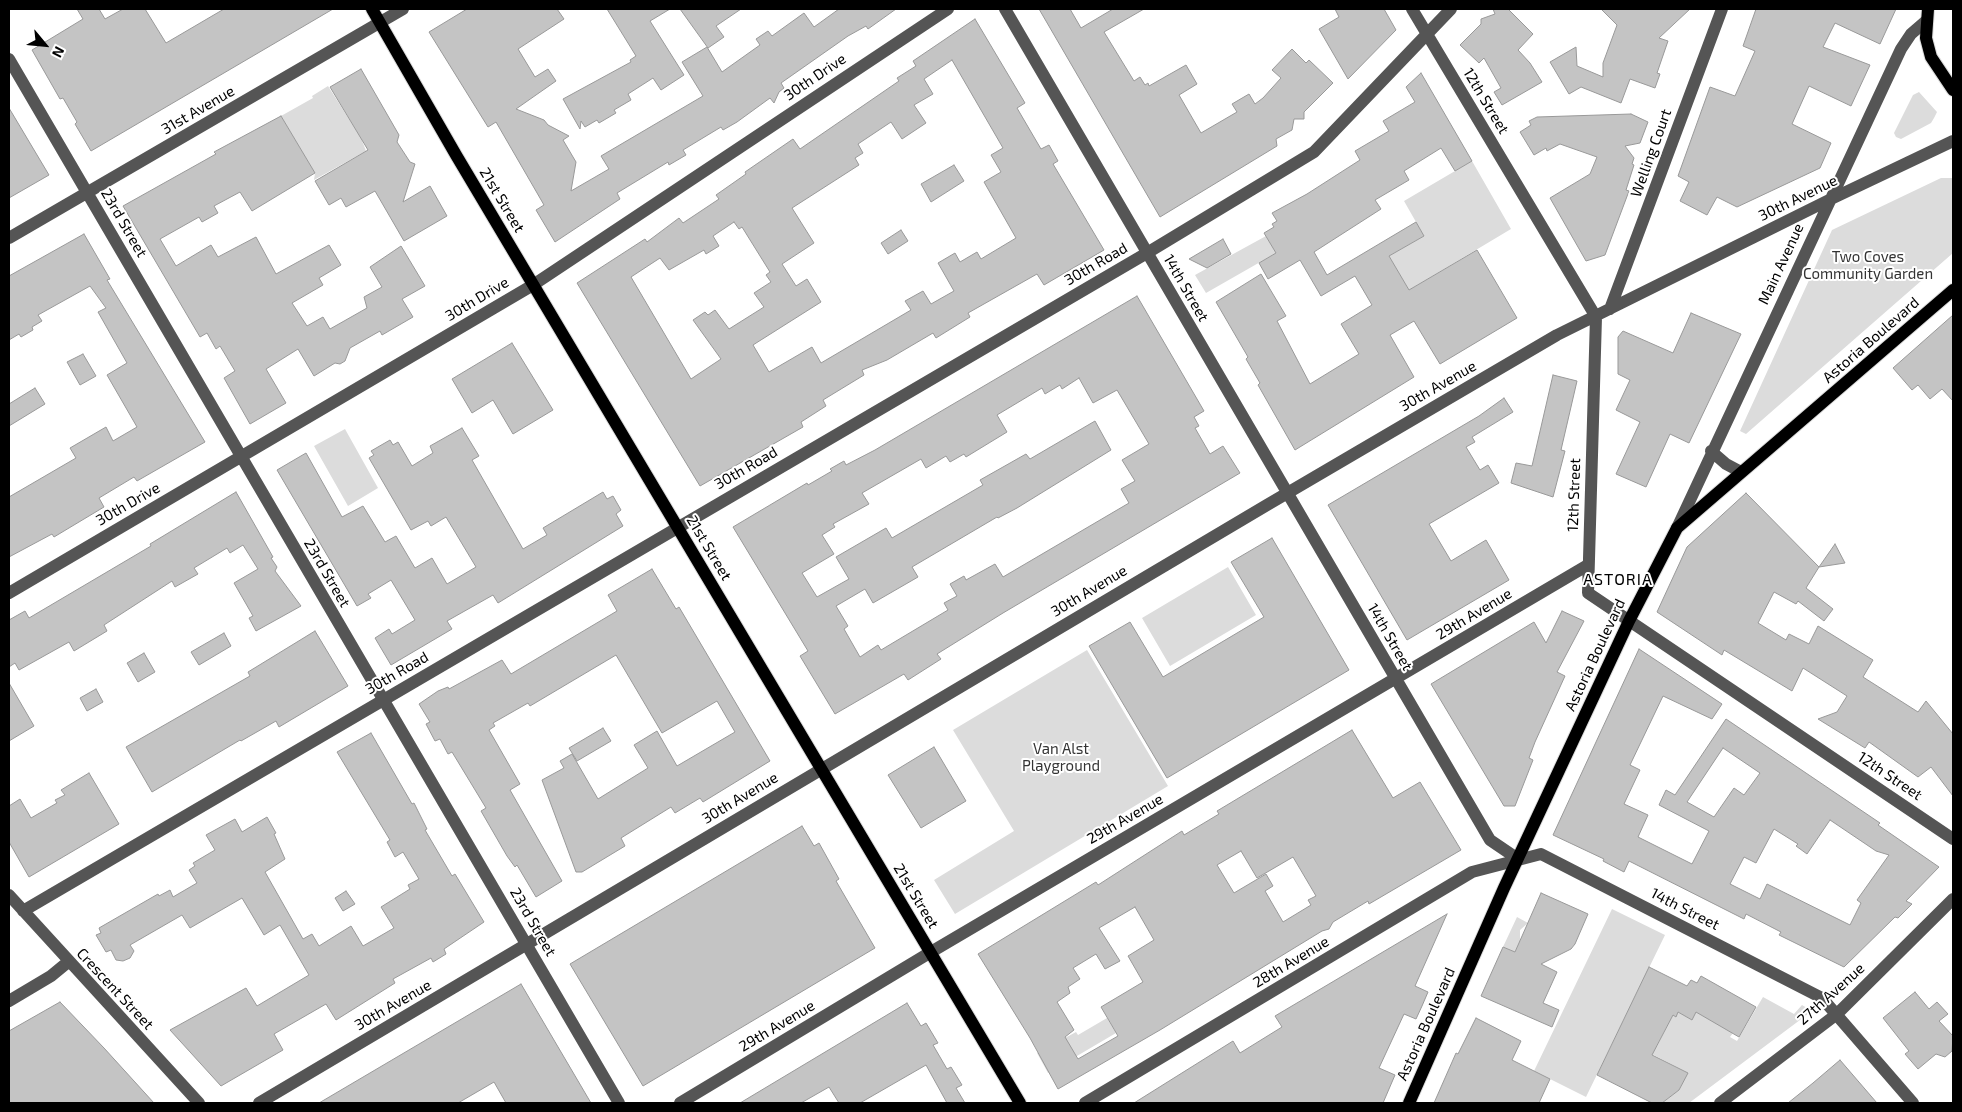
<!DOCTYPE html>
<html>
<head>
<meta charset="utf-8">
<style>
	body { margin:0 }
	#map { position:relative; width:1962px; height:1112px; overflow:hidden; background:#fff; font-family:"Exo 2",sans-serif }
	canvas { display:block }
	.frame { position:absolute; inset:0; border:10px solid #000; pointer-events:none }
	.north { position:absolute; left:20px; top:20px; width:50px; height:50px; -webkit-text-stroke:4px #fff; paint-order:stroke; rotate:118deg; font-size:14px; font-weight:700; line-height:20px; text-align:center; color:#000 }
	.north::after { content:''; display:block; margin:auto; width:18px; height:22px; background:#000; clip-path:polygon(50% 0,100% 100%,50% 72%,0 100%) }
</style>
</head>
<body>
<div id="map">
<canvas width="1962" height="1112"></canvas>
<div class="frame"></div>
<div class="north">N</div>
</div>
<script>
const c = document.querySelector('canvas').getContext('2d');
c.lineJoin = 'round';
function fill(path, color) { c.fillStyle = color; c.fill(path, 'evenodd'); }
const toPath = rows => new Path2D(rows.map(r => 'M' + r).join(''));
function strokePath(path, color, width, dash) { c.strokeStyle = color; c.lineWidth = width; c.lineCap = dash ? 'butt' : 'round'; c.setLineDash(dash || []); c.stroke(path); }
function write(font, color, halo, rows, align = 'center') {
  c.font = font + ' "Exo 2",sans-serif'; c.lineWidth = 4; c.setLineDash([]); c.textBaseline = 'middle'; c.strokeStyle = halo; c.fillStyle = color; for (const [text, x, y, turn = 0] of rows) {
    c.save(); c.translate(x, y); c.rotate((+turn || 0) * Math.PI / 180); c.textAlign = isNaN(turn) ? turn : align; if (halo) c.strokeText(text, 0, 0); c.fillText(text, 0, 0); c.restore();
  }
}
fill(toPath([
	[328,86,361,138,366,151,314,180,315,173,281,116,313,98,312,96],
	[1919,92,1937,112,1934,118,1931,123,1901,139,1896,137,1894,133,1913,95],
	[1472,161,1511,229,1409,290,1389,256,1424,236,1404,201],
	[1941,178,1953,178,1953,253,1746,434,1740,431,1832,230],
	[1266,236,1276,253,1206,293,1195,275],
	[345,429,378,488,348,506,314,446],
	[1228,567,1256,615,1170,666,1142,618],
	[1087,650,1168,786,955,914,934,880,1014,831,953,730],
	[1612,909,1665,935,1586,1097,1534,1071],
	[1517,917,1528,923,1520,930,1520,941,1515,952,1503,947],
	[1763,997,1794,1014,1802,1005,1812,1011,1689,1103,1662,1103,1679,1090,1688,1073,1646,1051,1657,1046,1673,1015,1676,1017,1678,1012,1692,1020,1696,1012,1733,1033,1730,1037,1737,1041],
	[1107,1018,1116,1033,1048,1073,1037,1053,1076,1032,1078,1035]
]), '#dcdcdc');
const building = toPath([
	[77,9,99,9,105,19,123,9,145,9,166,43,224,9,333,9,91,151,75,124,77,122,63,98,60,99,32,50,83,19,77,9],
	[467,9,557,9,564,19,518,49,535,77,548,69,556,81,516,109,544,120,548,125,569,136,563,140,576,162,571,191,609,169,601,156,703,96,682,62,707,47,722,72,760,45,756,39,768,31,772,36,804,13,814,27,839,9,896,9,868,29,866,26,848,36,781,83,784,88,779,92,774,103,770,98,737,122,723,130,721,127,683,150,686,155,669,165,668,162,617,193,620,199,555,242,536,210,544,205,496,122,488,127,429,32,467,9],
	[607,9,670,9,650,21,684,75,661,90,653,78,628,94,631,100,614,110,616,113,599,123,597,120,585,127,581,121,580,129,563,99,631,62,630,60,636,56,607,9],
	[680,9,741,9,716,26,724,37,708,48,680,9],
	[1039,9,1070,9,1081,28,1113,9,1144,9,1104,32,1134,81,1140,77,1145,85,1148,83,1149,86,1186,65,1197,84,1179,95,1201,133,1237,112,1232,104,1249,94,1255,104,1263,98,1281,78,1272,70,1292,49,1306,63,1309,60,1333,83,1304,112,1304,119,1294,119,1292,130,1276,139,1277,146,1160,217,1039,9],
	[1335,9,1384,9,1396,30,1348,79,1319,29,1339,17,1335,9],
	[1493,9,1508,9,1533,34,1518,50,1530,63,1542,82,1502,105,1494,92,1501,88,1484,58,1479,63,1460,45,1481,24,1481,19,1495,14,1493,9],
	[1601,9,1690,9,1659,38,1668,41,1657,73,1660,74,1655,88,1630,79,1621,103,1581,87,1569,94,1550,62,1576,47,1577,66,1603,77,1603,63,1617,25,1601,9],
	[1756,9,1896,9,1880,44,1835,23,1823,47,1870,65,1851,106,1809,86,1792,124,1831,143,1820,168,1737,207,1717,197,1707,215,1680,201,1689,182,1678,176,1710,87,1735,96,1755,51,1743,46,1756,9],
	[975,19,1025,103,1017,108,1041,149,1049,145,1058,161,1053,164,1104,250,1044,285,1037,274,968,313,970,317,936,338,933,333,887,360,862,370,864,375,823,400,826,406,801,422,803,427,700,486,577,283,645,239,647,242,679,218,683,223,719,199,716,195,746,174,745,172,793,139,800,149,899,81,897,78,916,66,913,61,975,19],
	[952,60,1003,148,991,155,1001,172,984,182,1016,238,981,259,977,252,960,262,955,253,938,263,954,291,931,304,923,291,905,301,911,310,821,363,812,347,769,372,753,345,821,302,807,279,796,286,782,264,814,243,792,208,859,165,855,158,863,153,858,144,891,122,902,139,926,123,914,105,933,94,924,79,952,60],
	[734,222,739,229,742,227,770,272,766,275,771,282,754,293,764,307,729,329,715,310,708,315,705,312,693,320,721,359,691,379,631,277,660,258,669,270,704,250,706,254,719,246,713,236,734,222],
	[361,69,399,135,397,142,410,162,415,164,403,202,430,186,447,216,404,241,375,191,346,207,341,198,329,205,315,181,368,150,330,87,361,69],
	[1421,73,1472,161,1455,171,1441,148,1404,171,1409,180,1375,200,1381,209,1314,252,1327,275,1416,222,1424,236,1389,256,1409,290,1477,250,1517,318,1440,364,1414,321,1390,335,1414,377,1295,450,1258,385,1260,383,1246,359,1248,357,1216,302,1261,274,1286,316,1277,321,1310,384,1359,354,1341,324,1372,305,1355,276,1321,296,1300,260,1268,279,1259,263,1276,253,1264,233,1274,227,1272,224,1277,221,1272,213,1307,194,1360,160,1355,151,1389,131,1383,121,1415,102,1406,87,1421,73],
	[9,108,49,175,9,198,9,108],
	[1631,114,1648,122,1640,143,1625,146,1634,158,1632,164,1634,165,1626,190,1629,191,1605,255,1586,261,1550,198,1590,174,1597,157,1560,144,1547,151,1546,148,1534,155,1520,132,1531,125,1529,121,1537,117,1631,114],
	[281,116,315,173,252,211,240,192,214,206,218,213,202,222,199,217,160,239,176,266,211,245,218,257,256,237,276,274,329,245,341,265,319,278,323,285,292,303,307,326,323,317,330,329,367,308,364,297,382,287,370,267,401,246,425,286,402,299,413,317,382,335,380,331,350,348,345,361,340,364,335,363,314,376,298,349,266,369,286,403,250,424,224,378,235,371,220,346,216,349,207,333,200,337,123,206,216,154,214,152,281,116],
	[954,165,964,181,931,202,921,184,954,165],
	[901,230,908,241,888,254,881,243,901,230],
	[84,234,110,279,107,280,205,442,137,481,134,477,99,498,104,507,54,537,52,534,9,557,9,497,76,458,70,448,106,427,113,441,137,427,107,375,127,363,98,312,106,308,90,286,38,315,42,321,32,327,33,330,21,337,19,334,9,340,9,276,84,234],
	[1223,239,1231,254,1207,268,1189,259,1223,239],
	[1137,296,1204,411,1194,417,1199,426,1195,428,1210,454,1223,446,1240,473,1003,613,937,654,941,659,908,680,904,674,835,714,800,656,808,651,733,527,807,483,808,485,832,471,830,469,844,461,846,465,875,450,1137,296],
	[1079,378,1093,403,1117,390,1149,444,1122,460,1135,481,1121,489,1129,503,1003,577,995,564,966,580,964,576,950,584,957,596,944,603,948,610,881,650,878,645,860,657,844,629,848,626,836,606,865,589,873,603,918,577,912,567,997,517,998,518,1017,508,1111,450,1095,421,1030,459,1026,454,980,480,983,485,892,538,886,528,836,557,849,579,817,597,802,573,834,554,822,535,835,527,833,524,869,504,862,493,921,459,926,468,946,456,950,462,964,454,966,457,1007,432,997,415,1042,388,1045,394,1060,385,1062,389,1079,378],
	[1691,313,1741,334,1689,443,1670,434,1646,487,1616,474,1640,422,1616,410,1630,380,1618,374,1618,337,1623,331,1673,353,1691,313],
	[1953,315,1953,401,1942,389,1930,399,1918,385,1912,390,1893,368,1953,315],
	[512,343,553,410,513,434,493,400,472,413,452,379,512,343],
	[83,354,96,376,80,385,67,362,83,354],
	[1553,375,1577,381,1561,450,1565,451,1553,497,1511,483,1516,463,1532,466,1553,375],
	[35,388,45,404,9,426,9,404,35,388],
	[1504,398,1513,412,1472,437,1475,442,1466,447,1480,470,1488,465,1499,483,1429,524,1451,561,1486,540,1509,580,1407,640,1328,505,1479,416,1504,398],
	[462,428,479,456,472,460,523,549,547,535,543,528,603,492,607,499,613,496,621,510,616,514,623,526,498,603,493,595,447,621,452,629,391,665,375,638,389,629,392,634,415,620,391,580,368,594,371,598,357,606,277,470,306,453,342,517,363,506,385,542,396,536,415,568,432,558,447,584,476,567,446,517,431,526,428,521,411,530,369,458,374,455,371,451,390,440,393,445,398,442,412,466,433,453,430,446,462,428],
	[236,492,273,557,271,558,277,567,275,571,301,606,256,631,249,618,253,616,234,583,258,569,243,545,230,553,227,548,194,568,198,574,175,587,172,581,104,625,107,631,74,651,69,642,19,670,15,663,9,667,9,620,25,611,29,618,151,546,150,544,236,492],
	[1746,493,1819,567,1806,588,1833,609,1824,621,1798,601,1796,604,1774,592,1758,623,1786,640,1789,634,1809,644,1818,626,1873,660,1863,677,1918,712,1926,701,1953,734,1953,796,1931,767,1918,777,1869,742,1865,748,1818,719,1837,712,1847,696,1803,668,1792,691,1724,650,1722,655,1657,612,1687,547,1746,493],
	[1272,538,1349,670,1167,778,1089,646,1130,622,1163,677,1264,617,1231,562,1272,538],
	[1835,544,1845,563,1819,567,1835,544],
	[652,569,676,609,679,607,770,761,703,802,700,798,675,813,671,807,621,838,625,846,582,872,576,872,542,780,564,768,560,761,572,754,598,799,648,768,634,745,657,731,677,766,735,732,717,701,662,733,616,655,530,706,528,703,493,723,495,726,489,730,520,784,510,790,562,881,536,897,517,865,515,867,507,856,481,811,486,808,452,752,448,754,440,739,435,741,426,724,430,722,419,704,438,691,448,687,449,689,502,660,511,674,617,611,608,595,652,569],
	[1562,611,1584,621,1557,672,1565,676,1535,742,1529,758,1533,760,1515,806,1504,806,1431,684,1534,622,1546,643,1562,611],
	[315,631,348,686,279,727,276,721,241,741,240,740,152,792,126,747,250,676,248,672,315,631],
	[224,633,231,646,199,665,191,652,224,633],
	[1639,649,1722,704,1712,719,1663,696,1630,765,1640,770,1624,804,1648,815,1638,837,1692,864,1709,831,1659,805,1666,790,1675,795,1726,719,1880,823,1878,825,1939,867,1906,901,1912,904,1898,918,1895,917,1844,967,1779,935,1781,932,1746,914,1744,919,1629,861,1624,872,1603,861,1604,859,1553,835,1639,649],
	[1723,748,1760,773,1744,795,1734,788,1714,817,1687,802,1723,748],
	[1830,820,1876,851,1889,855,1857,900,1861,903,1850,925,1767,884,1760,899,1730,884,1744,857,1756,863,1774,829,1798,844,1796,846,1807,854,1830,820],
	[144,653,155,672,138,682,127,663,144,653],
	[9,683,34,726,9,741,9,683],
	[96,689,103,702,87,711,80,698,96,689],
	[603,728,611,741,577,761,569,748,603,728],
	[1352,730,1393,798,1420,782,1461,850,1369,904,1368,901,1333,922,1329,929,1322,931,1160,1030,1058,1089,1030,1038,978,954,1096,882,1098,885,1182,831,1184,835,1219,814,1217,811,1352,730],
	[1241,851,1257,878,1293,857,1316,896,1308,900,1311,905,1283,922,1265,891,1273,886,1266,874,1234,893,1217,865,1241,851],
	[1135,907,1154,940,1128,956,1143,982,1101,1007,1118,1036,1078,1059,1065,1037,1074,1030,1057,1002,1070,993,1068,987,1080,979,1073,968,1096,954,1105,969,1120,961,1099,928,1135,907],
	[371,733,412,804,414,803,427,829,425,830,452,876,455,874,484,922,444,949,446,954,433,962,431,958,393,979,395,983,336,1020,326,1004,274,1034,283,1050,221,1086,170,1030,246,988,257,1006,309,975,280,925,264,935,242,898,190,928,182,915,130,945,134,951,130,958,123,961,116,960,111,950,106,952,96,935,101,933,99,928,158,894,159,896,170,890,173,897,197,883,189,870,195,866,193,863,215,850,206,835,235,819,242,832,267,817,276,833,274,834,285,859,265,872,303,939,312,934,319,946,351,926,363,946,394,928,381,907,410,889,408,885,419,879,403,852,395,857,387,842,390,840,337,752,371,733],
	[934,747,966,801,921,828,888,775,934,747],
	[89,773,119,824,29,877,9,842,9,806,20,799,31,818,57,803,55,800,65,795,61,790,89,773],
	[802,826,814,846,819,843,839,879,836,881,875,948,643,1086,570,964,802,826],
	[346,891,355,904,343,911,335,898,346,891],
	[1541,893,1588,914,1575,944,1571,949,1541,964,1557,972,1543,1003,1559,1010,1552,1027,1481,996,1503,947,1515,952,1541,893],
	[1447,914,1415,986,1428,992,1422,1006,1416,1019,1404,1014,1379,1068,1395,1075,1383,1103,1134,1103,1233,1041,1240,1053,1282,1027,1275,1016,1447,914],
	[1649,967,1687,986,1691,980,1697,983,1701,976,1756,1007,1739,1037,1696,1012,1692,1020,1678,1012,1676,1017,1673,1015,1652,1055,1688,1073,1679,1090,1662,1103,1652,1103,1597,1075,1649,967],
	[521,984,591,1103,506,1103,494,1082,458,1103,319,1103,521,984],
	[1915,992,1929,1009,1937,1002,1948,1014,1939,1021,1953,1036,1952,1051,1945,1057,1936,1054,1918,1069,1905,1054,1909,1051,1883,1018,1915,992],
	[60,1002,104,1048,154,1103,9,1103,9,1031,60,1002],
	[907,1003,921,1026,926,1023,938,1043,933,1045,947,1069,951,1067,962,1085,956,1088,965,1103,947,1103,926,1065,860,1103,839,1103,829,1087,801,1103,740,1103,907,1003],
	[1476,1018,1521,1041,1512,1060,1550,1079,1539,1103,1434,1103,1456,1053,1458,1054,1476,1018],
	[1840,1060,1877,1103,1788,1103,1813,1083,1840,1060]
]);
fill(building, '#c4c4c4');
strokePath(building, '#999', 1);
const major = toPath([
	[372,9,456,155,1020,1103],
	[1928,9,1926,38,1931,57,1953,90],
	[1409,1103,1504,888,1629,621,1677,528,1953,290]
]);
strokePath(major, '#dbdbdb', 14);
strokePath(toPath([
	[1005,9,1490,840,1518,859],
	[1412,9,1596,317,1588,593,1953,839],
	[9,59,619,1103],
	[9,238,403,9],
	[1610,309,1722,9],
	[1711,451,1726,464,1741,472],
	[1677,528,1901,49,1911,34,1926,21],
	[9,593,533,285,948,9],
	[9,895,199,1103],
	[23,911,1147,253,1314,152,1451,9],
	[9,1001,51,976,68,962],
	[259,1103,1267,505,1557,335,1829,200,1953,141],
	[680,1103,931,952,1588,565],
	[1085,1103,1472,872,1541,854,1822,998,1913,1103],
	[1720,1103,1837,1014,1953,899]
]), '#555', 12);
strokePath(major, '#000', 12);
write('15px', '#000', '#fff', [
	["30th Drive",815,77,-34],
	["12th Street",1486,101,59],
	["31st Avenue",198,110,-30],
	["Welling Court",1651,153,-70],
	["30th Avenue",1798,198,-26],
	["21st Street",502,200,59],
	["23rd Street",124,223,60],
	["30th Road",1096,264,-30],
	["Main Avenue",1781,264,-65],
	["14th Street",1186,288,60],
	["30th Drive",477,299,-31],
	["Astoria Boulevard",1871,340,-41],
	["30th Avenue",1438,386,-30],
	["30th Road",746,468,-30],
	["12th Street",1574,495,-88],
	["30th Drive",128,504,-30],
	["21st Street",709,548,59],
	["23rd Street",327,573,60],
	["30th Avenue",1089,591,-31],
	["29th Avenue",1474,614,-31],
	["14th Street",1390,637,60],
	["Astoria Boulevard",1595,655,-65],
	["30th Road",397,673,-30],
	["12th Street",1890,776,34],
	["30th Avenue",740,798,-31],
	["29th Avenue",1125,819,-30],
	["21st Street",916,896,59],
	["14th Street",1685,909,27],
	["23rd Street",533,922,60],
	["28th Avenue",1291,962,-31],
	["Crescent Street",115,989,47],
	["27th Avenue",1831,994,-42],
	["30th Avenue",393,1005,-30],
	["Astoria Boulevard",1426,1024,-66],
	["29th Avenue",777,1026,-31]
]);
write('15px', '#333', '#fff', [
	["Two Coves",1868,257],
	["Community Garden",1868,274],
	["Van Alst",1061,749],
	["Playground",1061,766]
]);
c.letterSpacing = '1px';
write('16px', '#000', '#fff', [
	["ASTORIA",1618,580]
]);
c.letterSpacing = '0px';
</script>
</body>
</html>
